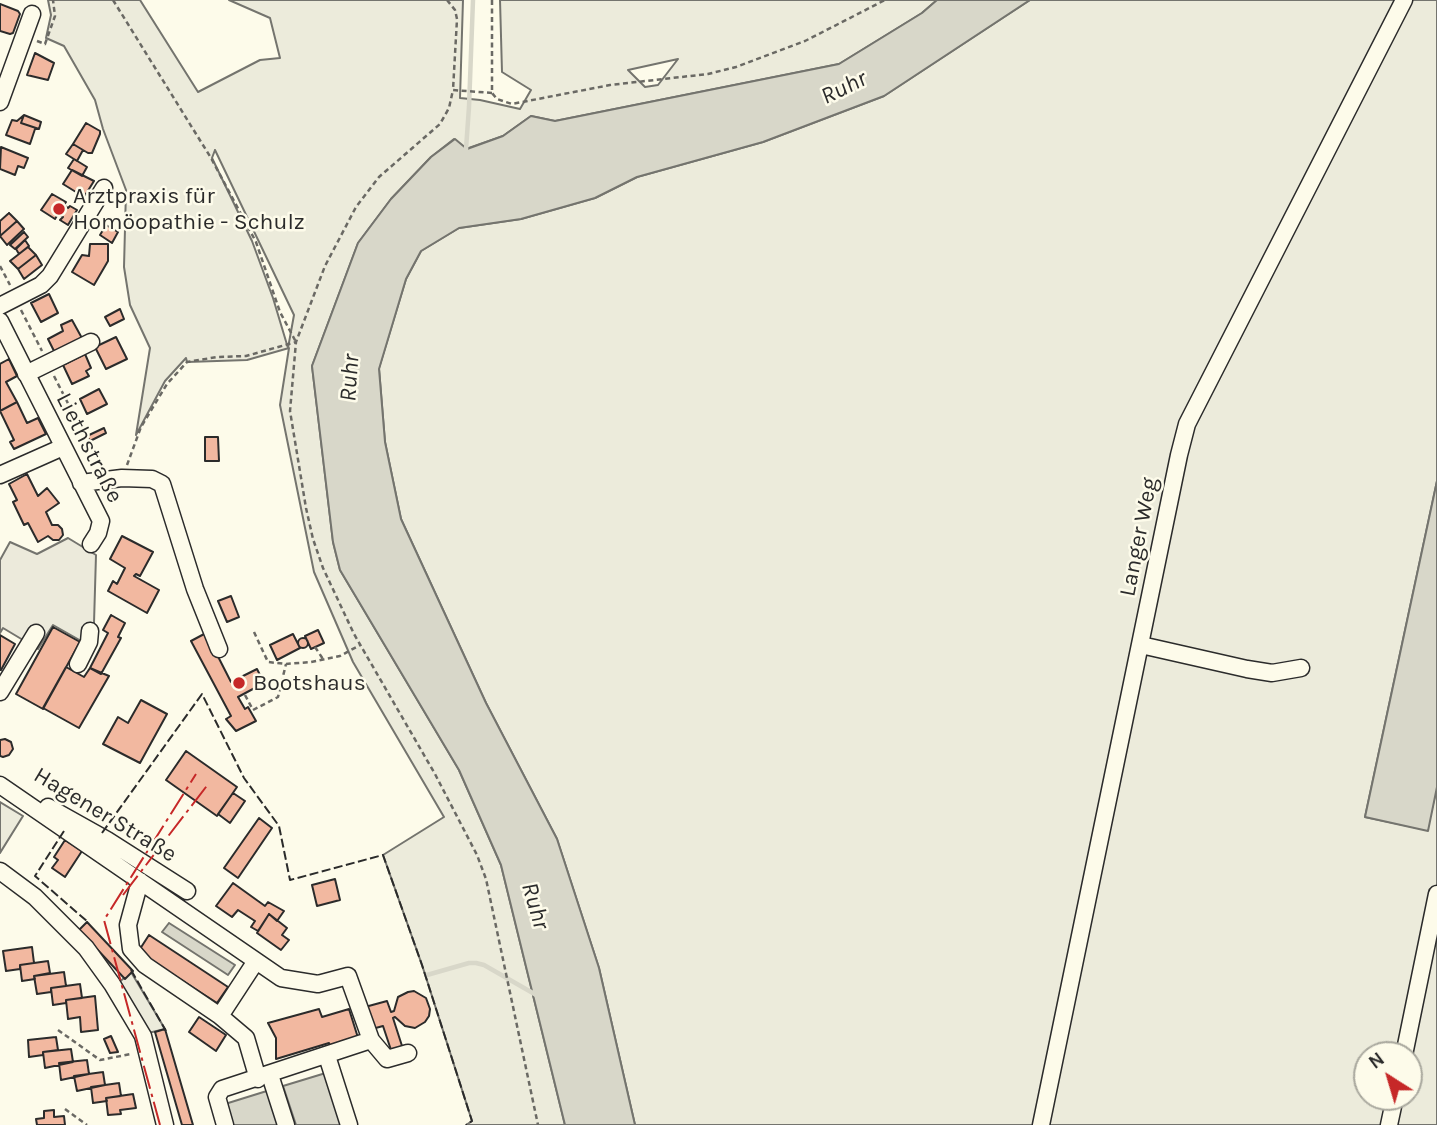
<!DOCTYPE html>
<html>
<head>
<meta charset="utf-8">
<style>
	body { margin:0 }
	#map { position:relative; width:1437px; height:1125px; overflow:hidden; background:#fdfbea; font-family:Karla,sans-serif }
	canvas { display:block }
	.north { position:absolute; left:1353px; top:1041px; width:70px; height:70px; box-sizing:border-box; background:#fdfbea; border:2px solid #a9a89e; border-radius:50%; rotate:323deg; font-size:19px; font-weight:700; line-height:28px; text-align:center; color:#2b2b2b }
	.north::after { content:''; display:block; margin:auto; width:24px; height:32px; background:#c62828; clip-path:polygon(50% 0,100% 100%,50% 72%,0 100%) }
</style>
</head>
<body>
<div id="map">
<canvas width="1437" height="1125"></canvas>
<div class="north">N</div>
</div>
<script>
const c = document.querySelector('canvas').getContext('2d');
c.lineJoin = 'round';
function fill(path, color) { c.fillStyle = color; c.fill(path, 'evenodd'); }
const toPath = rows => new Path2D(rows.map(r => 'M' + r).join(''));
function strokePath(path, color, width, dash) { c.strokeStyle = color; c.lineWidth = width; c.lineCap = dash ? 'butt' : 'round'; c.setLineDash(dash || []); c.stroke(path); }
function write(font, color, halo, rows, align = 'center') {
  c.font = font + ' Karla,sans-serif'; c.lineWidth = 5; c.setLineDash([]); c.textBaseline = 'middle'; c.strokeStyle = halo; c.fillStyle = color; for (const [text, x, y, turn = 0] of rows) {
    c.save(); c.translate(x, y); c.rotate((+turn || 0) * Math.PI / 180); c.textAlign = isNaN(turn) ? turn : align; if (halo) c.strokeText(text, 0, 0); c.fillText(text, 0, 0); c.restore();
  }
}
const green = toPath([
	[48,0,140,0,198,92,260,60,280,58,270,18,229,0,463,0,460,98,480,100,520,109,531,90,502,72,500,0,937,0,922,13,839,64,555,121,531,116,503,136,466,149,454,139,431,157,391,199,358,243,312,366,333,542,340,570,459,770,501,865,565,1125,466,1125,472,1121,422,965,383,855,444,817,353,662,314,572,280,405,289,348,247,360,187,362,186,358,165,381,136,435,150,348,130,305,124,267,126,190,103,129,95,100,64,46,46,38,51,15,48,0],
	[678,59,658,85,645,87,628,70,678,59],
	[215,150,294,315,288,348,273,298,252,241,212,158,215,150],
	[1030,0,1437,0,1437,481,1365,817,1427,830,1437,787,1437,1125,635,1125,599,968,557,839,486,703,401,519,385,442,379,368,406,279,421,251,459,228,521,219,595,198,637,177,763,142,884,96,1030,0],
	[1367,1055,1409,1055,1409,1097,1367,1097,1367,1055],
	[0,802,23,816,0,853,0,802],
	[131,972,165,1029,144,1034,117,984,131,972]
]);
fill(green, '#ecebdb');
strokePath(green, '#74746e', 2);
const parking = toPath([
	[68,538,96,555,94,623,83,642,53,625,38,649,3,628,0,633,0,560,10,542,37,554,68,538]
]);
fill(parking, '#eceadb');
strokePath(parking, '#74746e', 2);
const water = toPath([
	[937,0,1030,0,884,96,763,142,637,177,595,198,521,219,459,228,421,251,406,279,379,369,385,442,401,519,486,703,557,839,599,968,635,1125,565,1125,501,865,459,770,340,570,333,542,312,366,358,243,391,199,431,157,455,139,467,149,503,136,531,116,555,121,839,64,922,13,937,0],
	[1437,481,1437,787,1428,831,1365,817,1437,481],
	[169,923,235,965,228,975,162,932,169,923],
	[329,1072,346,1125,296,1125,283,1086,329,1072],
	[270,1090,281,1125,231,1125,225,1104,270,1090]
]);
fill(water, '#d8d7c9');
strokePath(water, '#74746e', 2);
strokePath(toPath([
	[464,152,466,149,469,107,473,0],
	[427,975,469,963,476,963,484,965,538,996]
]), '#d8d7c9', 4.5);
const building = toPath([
	[0,4,18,11,20,14,13,33,10,34,0,31,0,4],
	[35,53,54,63,48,80,27,75,35,53],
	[24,115,21,123,39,129,35,129,30,144,6,135,12,120,17,121,24,115],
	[24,115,41,122,39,129,21,123,24,115],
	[86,123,100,131,100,134,92,153,88,153,73,144,86,123],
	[73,144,83,150,77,161,66,154,73,144],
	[1,147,28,158,24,168,18,166,15,175,0,169,1,147],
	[74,159,87,167,82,176,68,168,74,159],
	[72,170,94,181,84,197,63,184,72,170],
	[52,194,66,202,64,205,68,208,70,206,77,210,68,225,60,220,63,217,58,214,55,219,41,210,52,194],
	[9,213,17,221,0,236,0,221,9,213],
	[17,221,24,229,7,245,0,236,17,221],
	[106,225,118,232,112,243,100,235,106,225],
	[24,232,28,237,15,249,10,245,24,232],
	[25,240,29,246,19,254,16,249,25,240],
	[90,244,108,244,108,261,94,285,72,272,82,255,89,256,90,244],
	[28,247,36,255,18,269,10,261,28,247],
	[36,255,42,265,24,279,18,269,36,255],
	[49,294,58,313,41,322,31,303,49,294],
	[120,309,124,319,110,326,105,317,120,309],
	[72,320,83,340,56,355,48,339,63,331,61,325,72,320],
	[116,337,127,359,106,369,95,347,116,337],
	[85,354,91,368,86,371,89,376,72,384,63,365,85,354],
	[9,359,17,376,6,382,17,402,0,411,0,364,9,359],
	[99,389,107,404,87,414,80,399,99,389],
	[17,402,27,423,38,418,46,434,14,449,10,442,14,440,0,411,17,402],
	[104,428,106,433,90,441,87,436,104,428],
	[205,437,218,437,219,461,205,461,205,437],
	[27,474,38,496,47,488,59,503,46,512,52,525,58,525,62,529,63,535,59,540,53,540,48,536,38,542,28,523,24,525,13,502,17,500,9,484,27,474],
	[122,536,153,552,140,576,136,574,134,576,159,590,147,613,108,591,113,581,117,584,125,568,110,559,122,536],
	[231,596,239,617,227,622,218,601,231,596],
	[111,615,125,623,118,637,121,638,101,674,90,668,108,633,103,630,111,615],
	[53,627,80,642,43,709,16,694,53,627],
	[318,630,324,643,311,649,305,636,318,630],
	[206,633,231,682,257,669,264,683,238,697,245,709,248,707,256,721,236,731,226,719,231,716,191,641,206,633],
	[293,634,300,648,277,660,270,645,293,634],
	[0,635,15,644,1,670,0,670,0,635],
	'298 643a5 5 0 1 1 10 0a5 5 0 1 1-10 0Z',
	[66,667,84,677,90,668,109,676,79,728,43,708,66,667],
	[141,700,167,714,140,763,103,744,118,717,128,723,141,700],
	[5,739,11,742,13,749,9,755,3,757,0,756,0,740,5,739],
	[186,751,237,787,217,816,166,780,186,751],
	[233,793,245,801,230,823,218,814,233,793],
	[259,818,272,828,238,878,224,868,259,818],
	[65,840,82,851,65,877,52,868,58,860,54,857,65,840],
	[335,879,340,900,317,906,312,885,335,879],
	[233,883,265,906,268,902,284,911,277,921,269,914,258,931,251,927,255,921,238,910,232,917,216,906,233,883],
	[269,914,287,928,282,935,289,940,281,950,257,933,269,914],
	[87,922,133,971,125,979,79,930,87,922],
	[149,935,228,987,217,1003,138,952,149,935],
	[32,947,34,963,20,965,20,969,6,971,3,951,32,947],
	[48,961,50,973,34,976,35,979,22,981,20,965,48,961],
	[64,972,66,986,51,988,51,992,37,994,34,976,64,972],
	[80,984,82,998,66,1000,66,1003,53,1005,51,988,80,984],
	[414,991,426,998,430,1009,429,1016,425,1022,415,1028,405,1026,395,1017,393,1018,403,1049,392,1053,383,1026,372,1029,365,1007,387,1001,391,1012,394,1011,398,997,408,992,414,991],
	[95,996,98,1030,81,1032,80,1017,68,1019,66,1000,95,996],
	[319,1009,322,1017,349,1009,359,1041,331,1049,329,1043,276,1059,276,1038,268,1023,319,1009],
	[199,1017,226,1035,216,1051,189,1032,199,1017],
	[165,1029,193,1125,182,1125,155,1032,165,1029],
	[111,1036,118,1052,110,1053,104,1039,111,1036],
	[56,1037,58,1050,43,1052,43,1055,29,1057,28,1040,56,1037],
	[71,1049,73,1062,45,1068,43,1052,71,1049],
	[87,1060,89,1074,61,1080,59,1063,87,1060],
	[103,1072,105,1085,77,1091,74,1076,103,1072],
	[119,1083,121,1096,106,1098,107,1101,93,1103,91,1087,119,1083],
	[133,1094,136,1108,120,1110,121,1114,108,1115,106,1098,133,1094],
	[54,1110,54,1117,64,1116,65,1125,37,1125,36,1119,44,1118,44,1111,54,1110]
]);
fill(building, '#f2b8a0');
strokePath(building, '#2b2b2b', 2);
const minor = toPath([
	[0,102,32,14],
	[0,306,41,285,50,276,104,188],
	[0,321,101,521,98,533,91,544],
	[26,374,91,342],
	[0,475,63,447],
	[81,483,122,478,152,479,162,484,195,589,219,649],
	[1141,645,1247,669,1272,673,1301,668],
	[78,664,89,642,90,631],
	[0,692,36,633],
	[0,785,281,978,318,984,348,976,371,1040,387,1059,408,1053],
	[48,807,107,840,187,891],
	[0,871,35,897,86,948,112,984,143,1036,165,1125],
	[140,881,128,925,131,949,145,965,220,1016,246,1038,258,1079],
	[220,1016,256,961],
	[1404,1055,1437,894],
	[327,1056,349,1125],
	[270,1075,286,1125],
	[225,1125,217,1097,222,1089,371,1040],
	[1041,1125,1179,455,1187,424,1404,0],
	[1389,1125,1395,1097]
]);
strokePath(minor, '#2b2b2b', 19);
strokePath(toPath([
	[113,0,211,158,256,242,280,312,296,342],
	[447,0,455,10,457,19,453,90],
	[492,0,492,93,497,99,512,104,610,85,708,74,736,67,805,41,885,0],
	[37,41,45,44,55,16,53,0],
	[492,93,453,90,449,108,440,124,379,177,356,207,325,266,296,342,290,411,306,508,313,539,323,568,354,634,435,774,477,855,486,879,538,1125],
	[0,266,10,285],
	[21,310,42,351],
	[54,376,78,423,84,439,84,453],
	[127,465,141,427,167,384,187,362,217,357,246,356,296,342],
	[254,632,268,662,286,664,311,662,340,656,360,645],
	[315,647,323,659],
	[245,695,253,710,278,697,286,664],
	[58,1030,100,1060,131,1054],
	[65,1109,87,1125]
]), '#6a6964', 2.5, [5, 3.5]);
strokePath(minor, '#fdfbea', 16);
strokePath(toPath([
	[64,831,35,876,89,923],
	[102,833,202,694,244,778,279,826,290,880,383,855,422,965,472,1121,466,1125],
	[131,970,166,1031]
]), '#2b2b2b', 2, [9, 3.5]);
strokePath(toPath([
	[123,895,209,783],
	[160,1125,104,920,196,774]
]), '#c62828', 2, [24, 5, 3.5, 5]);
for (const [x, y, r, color] of [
	[59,209,7,"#c62828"],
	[239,683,7,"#c62828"]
]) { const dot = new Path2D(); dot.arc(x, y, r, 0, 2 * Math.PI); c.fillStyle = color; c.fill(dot); strokePath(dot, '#fdfbea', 2.5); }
write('23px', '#2b2b2b', '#fdfbea', [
	["Arztpraxis für",73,196],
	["Homöopathie - Schulz",73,222],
	["Bootshaus",253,683]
], 'left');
write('23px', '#2b2b2b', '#fdfbea', [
	["Liethstraße",89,448,63],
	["Langer Weg",1139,537,-79],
	["Hagener Straße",105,815,31]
]);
write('italic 24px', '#2b2b2b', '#fdfbea', [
	["Ruhr",844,88,-26],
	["Ruhr",350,378,-86],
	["Ruhr",535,906,74]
]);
</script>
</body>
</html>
